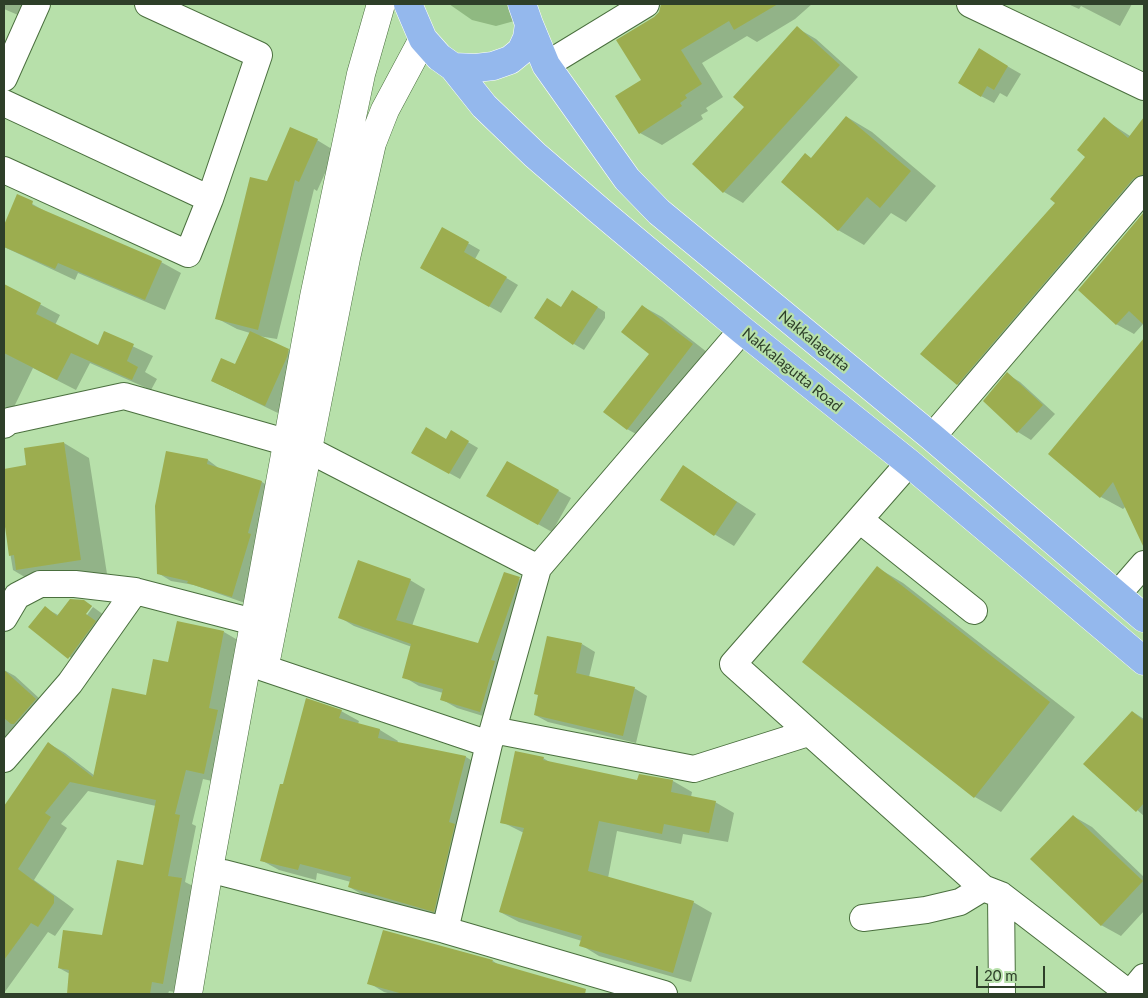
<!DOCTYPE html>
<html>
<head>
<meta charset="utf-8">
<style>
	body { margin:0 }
	#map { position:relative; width:1148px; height:998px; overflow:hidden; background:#b7e0aa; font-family:Lato,sans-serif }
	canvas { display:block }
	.frame { position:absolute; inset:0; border:5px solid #2e3f29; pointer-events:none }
	.scale { position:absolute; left:976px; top:966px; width:69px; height:22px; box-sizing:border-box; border:2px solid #2e3f29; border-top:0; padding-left:6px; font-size:15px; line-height:18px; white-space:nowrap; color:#2e3f29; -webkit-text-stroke:4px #b7e0aa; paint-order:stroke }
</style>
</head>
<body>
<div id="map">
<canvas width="1148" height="998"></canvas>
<div class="frame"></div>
<div class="scale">20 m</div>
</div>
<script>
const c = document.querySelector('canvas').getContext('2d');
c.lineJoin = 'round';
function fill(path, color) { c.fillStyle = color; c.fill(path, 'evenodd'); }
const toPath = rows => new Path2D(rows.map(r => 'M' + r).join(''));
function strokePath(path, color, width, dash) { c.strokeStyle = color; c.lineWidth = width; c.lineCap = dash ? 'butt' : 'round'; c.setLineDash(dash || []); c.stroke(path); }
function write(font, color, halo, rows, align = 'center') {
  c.font = font + ' Lato,sans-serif'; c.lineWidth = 4.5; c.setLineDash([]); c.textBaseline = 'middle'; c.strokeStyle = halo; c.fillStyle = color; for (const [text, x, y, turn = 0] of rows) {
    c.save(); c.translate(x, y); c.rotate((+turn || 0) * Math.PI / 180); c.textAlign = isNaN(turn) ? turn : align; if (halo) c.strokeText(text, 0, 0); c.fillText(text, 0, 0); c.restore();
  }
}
fill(toPath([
	[449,4,515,4,518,20,496,26,472,20]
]), '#8fb981');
fill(toPath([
	[4,4,23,4,18,15,4,9],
	[661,4,812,4,795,19,757,42,747,36,702,63,723,97,706,108,708,111,701,115,703,119,662,145,640,133,642,81,655,17,661,11],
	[1068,4,1132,4,1120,26,1081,6,1079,9],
	[797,28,816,39,858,77,743,203,724,192,694,164,745,107],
	[979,50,1021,74,1007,97,1000,93,994,103,981,96],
	[847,117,872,132,936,186,906,222,891,213,864,245,838,230,812,159],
	[1104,119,1130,136,1139,125,1144,128,1144,197,975,394,957,384,1056,203,1087,157],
	[317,140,335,151,317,191,314,189,277,339,258,336,308,361,284,416,212,381,236,365,250,333,237,329,218,319,268,182],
	[18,196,52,215,161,262,181,273,165,310,78,273,75,280,4,247,4,229],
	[1144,214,1144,323,1134,334,1116,324,1079,290],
	[443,229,480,250,475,259,518,285,501,313,421,268],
	[4,285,60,315,55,325,98,347,105,333,153,356,145,372,157,379,151,390,90,363,76,390,33,368,12,411,4,406],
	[583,298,605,312,605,318,584,350,574,344,562,309],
	[642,306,662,317,712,356,647,440,627,429,650,353],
	[1144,339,1144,538,1140,535,1126,506,1123,509,1101,497,1050,453],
	[1007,374,1020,382,1055,414,1031,440,1018,432,985,401],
	[451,432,478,448,460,479,413,453,446,440],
	[64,443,89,458,107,574,38,585,13,570,6,528,4,526,4,470,28,466],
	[167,452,208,460,220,469,262,482,274,489,245,603,194,585,171,581,158,573],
	[507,462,571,498,552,532,488,496],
	[684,467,756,514,734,546,714,534],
	[878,568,903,583,1075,717,1001,812,975,797,804,662],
	[519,579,535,587,496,720,457,708,441,699,443,693,419,686,404,677,412,647,354,626,339,617,410,580,425,589,412,626,479,644],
	[84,601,92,606,82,618,84,619,93,607,104,615,82,666,30,627,45,608,58,615],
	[224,632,241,642,221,783,203,779,192,824,196,826,185,882,199,889,180,993,169,991,168,994,68,994,70,974,59,968,103,937,144,866,156,806,88,791,61,824,67,828,34,880,74,909,55,936,48,932,4,993,4,810,48,743,65,753,95,776,169,663],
	[582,644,595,652,589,677,634,688,647,696,636,743,548,722,535,715],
	[4,670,15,676,52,710,4,757],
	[341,711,359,721,358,724,380,730,398,741,397,743,466,757,484,768,452,921,367,897,349,887,351,882,317,873,316,880,279,870,261,860,284,786],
	[1133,712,1144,719,1144,816,1085,764],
	[543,758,553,764,638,781,640,775,673,781,692,792,691,797,715,802,734,813,728,842,683,834,681,844,617,831,608,878,693,902,712,913,691,982,599,956,581,945,582,941,519,922,500,912,524,833,502,822],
	[1073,816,1092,827,1144,877,1144,911,1121,936,1101,925],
	[384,931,493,961,502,967,569,990,568,994,391,994,384,992,369,983]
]), '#0003');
fill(toPath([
	[661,4,778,4,734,30,729,21,681,50,702,84,685,95,687,98,680,103,682,106,639,134,615,96,641,80,616,40,654,17,659,12],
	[797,26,840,65,723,193,692,164,744,107,733,97],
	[979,48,1008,66,994,90,987,86,981,97,958,83],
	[846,116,911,171,880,208,867,197,838,231,781,182,805,153,811,158],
	[1104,117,1128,138,1144,117,1144,174,1133,179,957,385,920,354,1055,203,1050,199,1085,157,1077,150],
	[290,127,318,139,299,182,295,180,258,330,215,319,250,177,267,181],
	[17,194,33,201,32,205,162,261,145,300,58,263,55,269,4,247,4,225],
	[1144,212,1144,325,1129,311,1116,325,1078,290],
	[442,227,469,242,464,252,507,277,489,307,420,268],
	[4,284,41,303,36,314,98,345,104,331,134,344,127,361,138,367,132,380,71,353,57,380,4,353],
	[572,290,598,307,573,345,534,318,547,298,561,307],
	[642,305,693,344,627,430,603,412,649,354,621,332],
	[250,331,289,349,287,357,265,406,211,381,221,358,235,364],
	[1144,338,1144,548,1113,482,1100,498,1048,454],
	[1007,372,1043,405,1017,433,983,401],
	[426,427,446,439,451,430,469,441,449,474,411,453],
	[64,442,81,560,16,570,14,555,9,556,4,519,4,469,26,465,24,448],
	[166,451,208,459,207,464,262,481,248,533,251,534,232,597,187,583,188,581,157,574,155,506],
	[507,461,559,490,538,525,486,496],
	[683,465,737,502,714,536,660,500],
	[358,560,411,579,396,620,478,643,504,572,520,577,491,660,495,661,480,712,440,700,443,689,402,678,411,644,338,618],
	[877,566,1050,702,974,798,802,662],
	[70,599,84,600,92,606,86,614,96,621,68,659,28,627,45,606,57,616],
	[177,621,224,631,209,708,218,710,204,774,186,770,175,814,180,815,168,876,182,878,163,984,152,982,150,994,67,994,69,970,58,968,63,930,102,935,117,860,143,865,156,800,70,782,45,813,51,817,18,869,54,896,54,903,38,927,31,923,4,960,4,806,48,742,93,777,112,688,146,695,153,659,168,662],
	[547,636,582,643,576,673,635,687,623,736,534,715,538,695,534,694],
	[4,670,36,699,14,724,11,724,4,718],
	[306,698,342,710,339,718,380,729,378,738,466,756,449,822,455,824,434,912,348,887,351,877,300,864,298,870,260,861,280,784,283,784],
	[1132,711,1144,721,1144,803,1136,812,1083,764],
	[515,751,544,757,543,760,637,780,639,774,673,780,671,792,716,801,709,833,664,824,662,834,599,821,588,871,694,901,673,973,579,946,582,936,499,912,524,828,500,823],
	[1073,815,1143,881,1101,926,1030,859],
	[383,930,493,960,492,962,586,989,585,994,403,994,367,984]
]), '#9cad4f');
const street = toPath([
	[970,4,1144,87],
	[546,65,646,4],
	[4,78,37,4],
	[4,103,210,199,259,55,148,4],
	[4,170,188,254,210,199],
	[4,425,9,421,124,396,289,443],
	[932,437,1144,189],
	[309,450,538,568,489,744,445,930],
	[909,463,733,664,983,888,1001,895,1130,994,1144,977],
	[860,520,974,611],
	[538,568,742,330],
	[1117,595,1144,564],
	[4,618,17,596,40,584,75,584,135,591],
	[264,668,489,744],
	[493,730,694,769,808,733],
	[4,759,70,683,135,591,273,627],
	[224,873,445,930,664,994],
	[1001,895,1002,994],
	[863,918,926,910,960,902,983,888]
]);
const secondary = toPath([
	[267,655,346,258,372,143,385,110,423,39],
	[188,994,209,869,314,297,361,74,381,4]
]);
const primary = toPath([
	[408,4,423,39,439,57,453,67,476,68,493,66,510,60,521,51,527,38,529,24,522,4],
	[529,24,546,65,627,179,659,212,932,437,1144,618],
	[453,67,484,106,535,155,600,211,742,330,909,463,1144,661]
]);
strokePath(street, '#4a6f3e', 28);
strokePath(secondary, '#4a6f3e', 29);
strokePath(primary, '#fff', 29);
strokePath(street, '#fff', 26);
strokePath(secondary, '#fff', 28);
strokePath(primary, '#94b8ed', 28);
write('15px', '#2e3f29', '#b7e0aa', [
	["Nakkalagutta",814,341,39],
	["Nakkalagutta Road",792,370,39]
]);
</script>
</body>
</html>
